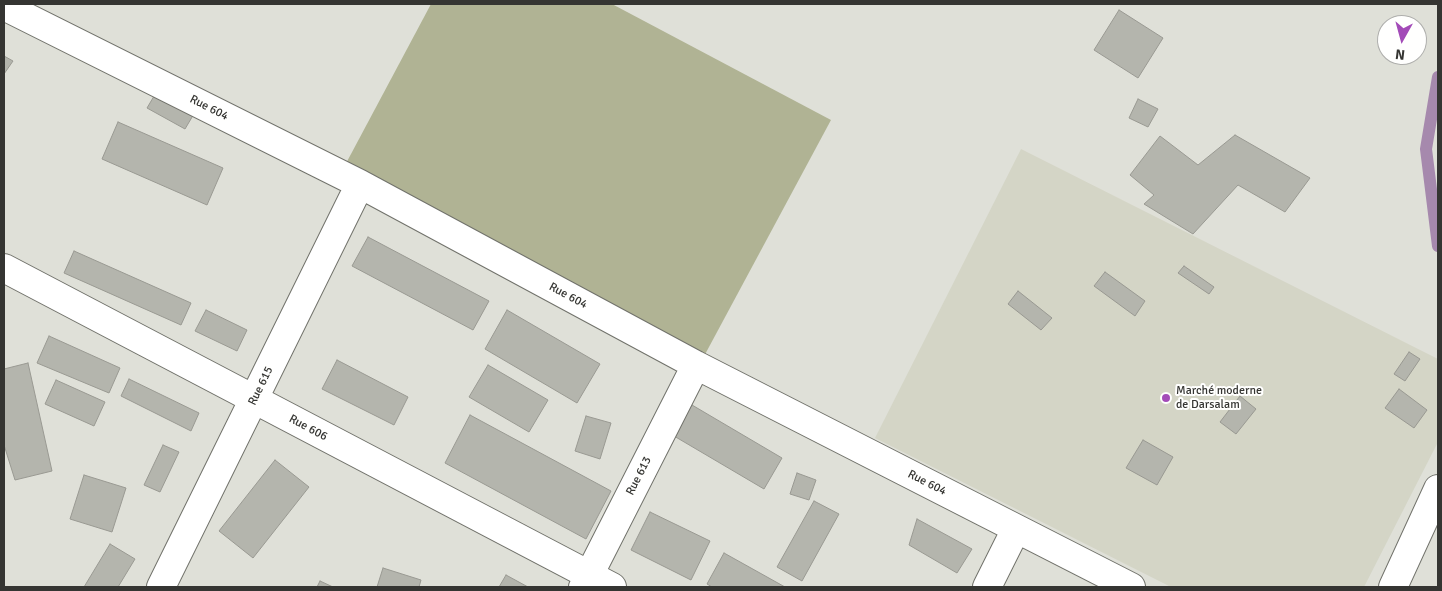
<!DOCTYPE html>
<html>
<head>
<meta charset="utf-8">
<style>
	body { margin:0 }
	#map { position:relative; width:1442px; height:591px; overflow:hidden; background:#dfe0d8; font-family:Signika,sans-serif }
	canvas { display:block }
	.frame { position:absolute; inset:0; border:5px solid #353532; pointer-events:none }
	.north { position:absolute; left:1377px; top:15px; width:50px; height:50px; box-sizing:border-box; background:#fffffe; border:1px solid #aeaeac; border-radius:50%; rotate:187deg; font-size:14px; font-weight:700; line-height:20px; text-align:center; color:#353532 }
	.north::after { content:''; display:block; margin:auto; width:18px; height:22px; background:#a34bb8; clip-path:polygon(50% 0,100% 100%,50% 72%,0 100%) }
</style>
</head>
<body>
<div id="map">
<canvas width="1442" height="591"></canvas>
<div class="frame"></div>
<div class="north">N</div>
</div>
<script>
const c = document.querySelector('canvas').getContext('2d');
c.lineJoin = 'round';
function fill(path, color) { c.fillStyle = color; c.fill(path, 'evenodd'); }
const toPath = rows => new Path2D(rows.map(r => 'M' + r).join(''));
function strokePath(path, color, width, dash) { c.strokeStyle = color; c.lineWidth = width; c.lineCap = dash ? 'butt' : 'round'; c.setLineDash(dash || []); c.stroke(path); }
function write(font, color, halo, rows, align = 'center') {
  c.font = font + ' Signika,sans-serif'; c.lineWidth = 4; c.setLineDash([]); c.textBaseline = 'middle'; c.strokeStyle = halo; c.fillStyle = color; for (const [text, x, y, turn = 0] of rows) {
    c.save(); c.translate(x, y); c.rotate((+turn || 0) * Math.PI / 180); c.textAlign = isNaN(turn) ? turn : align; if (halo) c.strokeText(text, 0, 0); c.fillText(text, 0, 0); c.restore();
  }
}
fill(toPath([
	[1021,149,1438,359,1438,442,1364,587,1171,587,875,438]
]), '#d4d5c6');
fill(toPath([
	[431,4,612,4,831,120,702,360,343,169]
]), '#b0b394');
strokePath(toPath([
	[1438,77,1426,149,1438,246]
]), '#a689ad', 12);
const building = toPath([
	[1119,10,1163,38,1138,78,1094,50,1119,10],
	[4,56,13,61,4,74,4,56],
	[160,86,198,107,185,129,147,108,160,86],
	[1138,99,1158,109,1148,127,1129,118,1138,99],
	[118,122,223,168,207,205,102,159,118,122],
	[1235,135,1310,178,1285,212,1238,185,1193,234,1144,204,1154,195,1130,175,1160,136,1198,165,1235,135],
	[368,237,489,301,473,330,352,266,368,237],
	[74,251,191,303,181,325,64,273,74,251],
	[1184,266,1214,287,1209,294,1178,273,1184,266],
	[1105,272,1145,301,1135,316,1094,286,1105,272],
	[1018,291,1052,318,1041,330,1008,304,1018,291],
	[206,310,247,330,237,351,195,331,206,310],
	[507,310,600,364,577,403,485,349,507,310],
	[49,336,120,368,109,393,37,363,49,336],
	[1409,352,1420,359,1405,381,1394,374,1409,352],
	[337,360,408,397,394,425,322,389,337,360],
	[28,363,52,471,15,480,4,445,4,369,28,363],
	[488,365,548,400,529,432,469,397,488,365],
	[129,379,199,413,191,431,121,396,129,379],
	[56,380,105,402,94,426,45,404,56,380],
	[1399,389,1427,410,1414,428,1385,408,1399,389],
	[1240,396,1256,409,1236,434,1220,422,1240,396],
	[692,405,782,458,764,489,674,436,692,405],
	[470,415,611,491,586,539,445,463,470,415],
	[586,416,611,423,600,459,575,451,586,416],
	[1143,440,1173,457,1157,485,1126,468,1143,440],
	[163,445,179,452,160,492,144,485,163,445],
	[275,460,309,487,253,558,219,531,275,460],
	[797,473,816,480,809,500,790,494,797,473],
	[84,475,126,488,112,532,70,519,84,475],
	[814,501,839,514,802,581,777,567,814,501],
	[650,512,710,541,691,580,631,550,650,512],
	[917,519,972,549,957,573,909,545,917,519],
	[110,544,135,559,118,587,84,587,110,544],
	[724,553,785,587,712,587,707,584,724,553],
	[383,568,421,580,419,587,377,587,383,568],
	[506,575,528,587,499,587,506,575],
	[320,581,333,587,317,587,320,581]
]);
fill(building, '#b4b5ad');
strokePath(building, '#999992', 1);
const minor = toPath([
	[4,6,360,184,696,365,1131,587],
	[4,268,612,587],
	[161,587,360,184],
	[583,587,696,365],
	[987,587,1016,529],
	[1393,587,1438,489]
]);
strokePath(minor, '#71726b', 30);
strokePath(minor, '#fff', 28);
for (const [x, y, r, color] of [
	[1166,398,5,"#a34bb8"]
]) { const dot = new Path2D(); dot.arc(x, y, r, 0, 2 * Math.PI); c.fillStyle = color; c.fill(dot); strokePath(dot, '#fffffe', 2); }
write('12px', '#353532', '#fffffe', [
	["Rue 604",209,108,27],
	["Rue 604",568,296,28],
	["Rue 615",261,386,-64],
	["Rue 606",308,428,28],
	["Rue 613",639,476,-63],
	["Rue 604",927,483,27]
]);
write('12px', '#353532', '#fffffe', [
	["Marché moderne",1176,391],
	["de Darsalam",1176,405]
], 'left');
</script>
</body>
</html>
